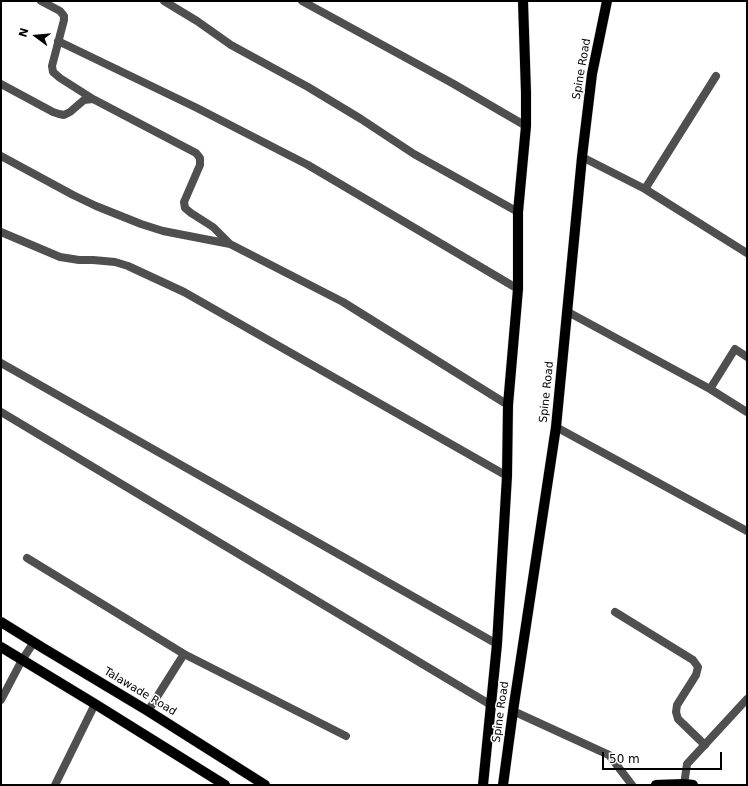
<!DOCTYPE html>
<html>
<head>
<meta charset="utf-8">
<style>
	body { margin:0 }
	#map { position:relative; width:748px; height:786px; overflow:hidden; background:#fff; font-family:"DejaVu Sans",sans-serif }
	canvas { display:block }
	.frame { position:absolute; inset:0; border:2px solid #000; pointer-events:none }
	.north { position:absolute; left:16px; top:16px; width:40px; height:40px; -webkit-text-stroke:3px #fff; paint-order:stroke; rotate:286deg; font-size:11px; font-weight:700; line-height:16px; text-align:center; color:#000 }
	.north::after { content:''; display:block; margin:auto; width:14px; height:18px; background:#000; clip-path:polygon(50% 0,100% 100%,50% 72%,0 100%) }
	.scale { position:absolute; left:602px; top:752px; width:120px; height:18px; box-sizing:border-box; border:2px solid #000; border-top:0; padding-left:5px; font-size:12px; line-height:14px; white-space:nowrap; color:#000; -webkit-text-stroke:3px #fff; paint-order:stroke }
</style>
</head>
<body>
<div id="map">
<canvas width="748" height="786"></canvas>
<div class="frame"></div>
<div class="north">N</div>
<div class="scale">50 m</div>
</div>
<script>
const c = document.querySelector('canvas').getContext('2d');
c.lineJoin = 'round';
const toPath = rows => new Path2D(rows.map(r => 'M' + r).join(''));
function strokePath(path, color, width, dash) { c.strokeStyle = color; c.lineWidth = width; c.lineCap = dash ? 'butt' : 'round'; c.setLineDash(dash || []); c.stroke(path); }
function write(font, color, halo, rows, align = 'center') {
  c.font = font + ' "DejaVu Sans",sans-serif'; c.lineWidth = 3; c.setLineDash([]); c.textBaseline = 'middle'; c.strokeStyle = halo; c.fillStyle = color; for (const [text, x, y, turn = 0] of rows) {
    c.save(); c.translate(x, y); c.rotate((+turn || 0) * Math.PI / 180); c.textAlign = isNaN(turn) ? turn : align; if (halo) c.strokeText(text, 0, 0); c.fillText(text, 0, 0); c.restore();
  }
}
const primary = toPath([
	[1,622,43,648,148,711,265,785],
	[1,647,95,704,225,785],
	[483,785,497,644,507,476,508,405,518,289,518,212,526,126,526,93,523,1],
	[503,785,513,711,556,427,582,157,592,74,607,1],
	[656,785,684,784,693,785]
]);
strokePath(primary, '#dbdbdb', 11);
strokePath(toPath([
	[615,612,693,660,698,667,696,675,677,705,676,712,678,719,705,745],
	[55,785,95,704]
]), '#4f4f4f', 8);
strokePath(toPath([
	[41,1,60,11,64,16,64,20,52,66,53,72,60,78,93,99],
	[164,1,197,21,231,45,308,87,361,119,414,154,518,212],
	[302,1,452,83,526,126],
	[58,41,197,108,308,165,518,289],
	[1,84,53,112,59,114,64,115,70,112,84,100,93,99,196,153,200,158,200,165,184,202,185,208,191,213,213,227,230,244],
	[1,156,73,195,96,206,141,224,163,231,230,244,343,302,508,405],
	[582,157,645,189,747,253],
	[645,189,716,76],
	[1,232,60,257,79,260,93,260,115,262,128,266,184,292,507,476],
	[568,312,710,389,747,412],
	[1,363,497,644],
	[710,389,735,349,747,357],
	[1,412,491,705],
	[556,427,747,531],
	[27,558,184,654,346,736],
	[1,700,22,660,34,642],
	[148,711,184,654],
	[513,711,609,755,632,785],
	[684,785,687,764,747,699]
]), '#4f4f4f', 8);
strokePath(primary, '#000', 10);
write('11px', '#000', '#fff', [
	["Spine Road",582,69,-80],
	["Spine Road",547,392,-84],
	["Talawade Road",140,692,31],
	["Spine Road",501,712,-82]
]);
</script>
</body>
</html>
